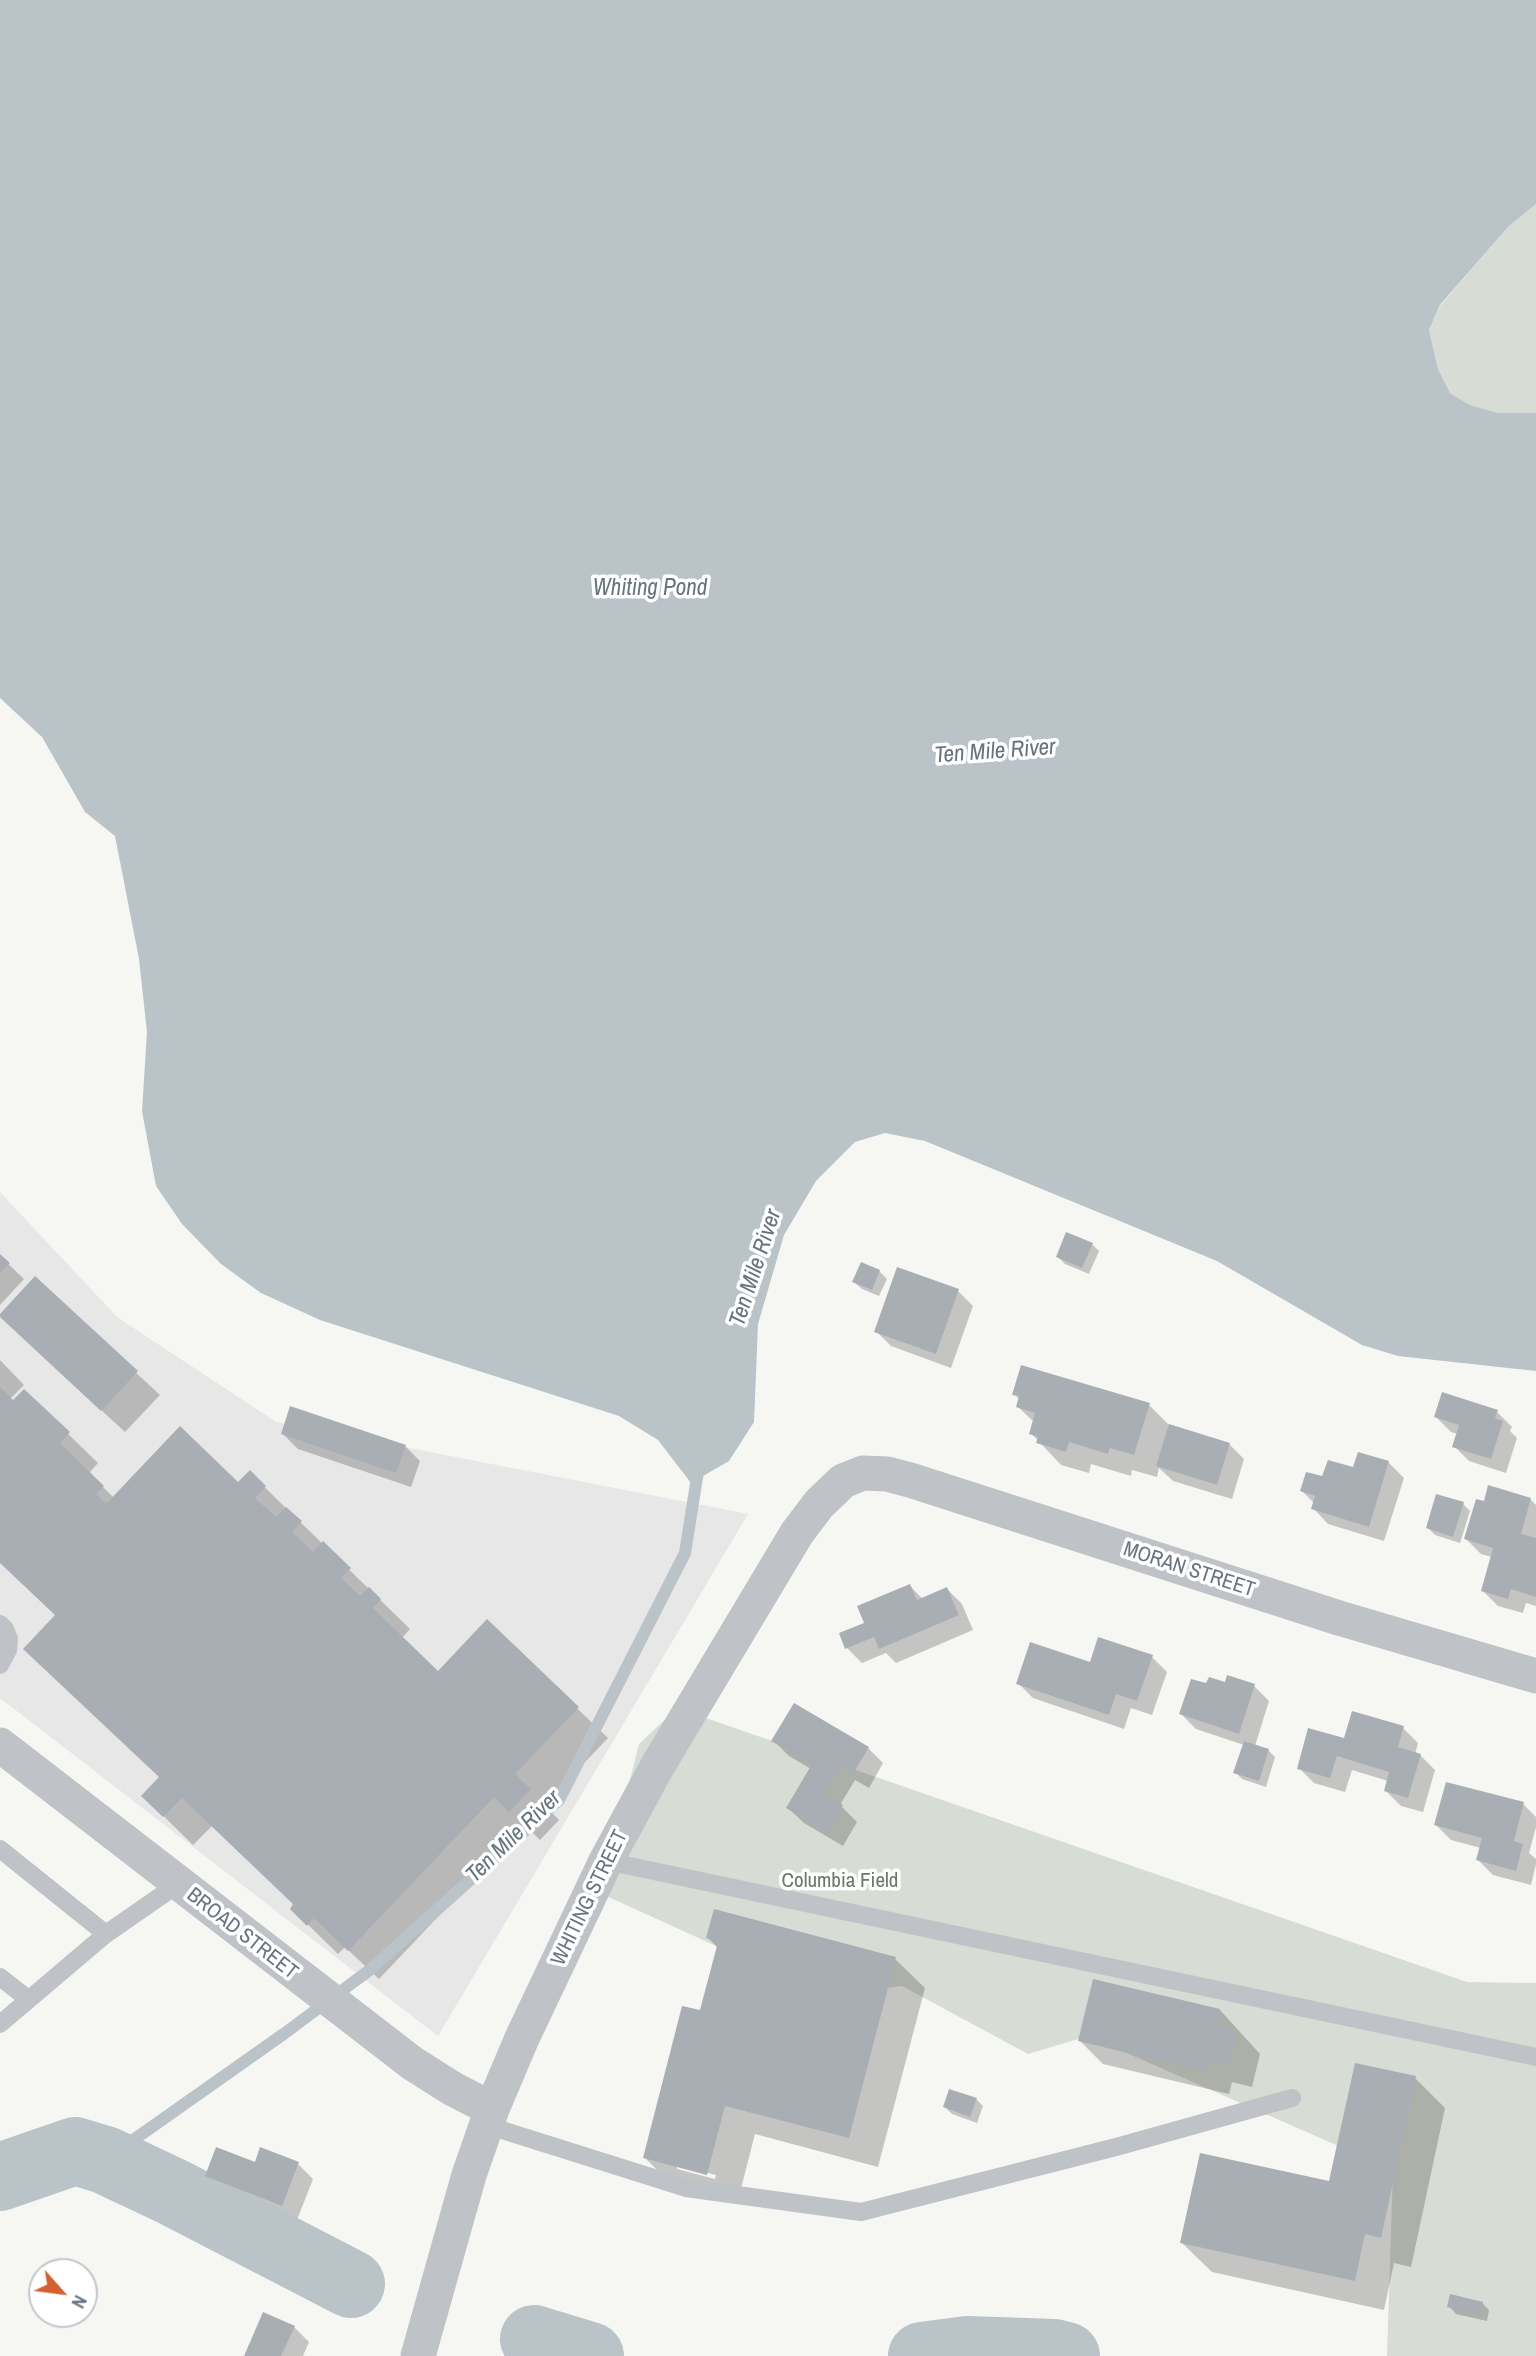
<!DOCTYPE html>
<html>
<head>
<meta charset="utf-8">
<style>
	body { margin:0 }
	#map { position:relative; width:1536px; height:2356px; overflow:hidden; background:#f6f6f3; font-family:"Archivo Narrow",sans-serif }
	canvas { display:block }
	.north { position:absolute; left:28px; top:2258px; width:70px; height:70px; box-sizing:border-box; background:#fff; border:2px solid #c2c7cd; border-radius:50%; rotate:118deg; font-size:19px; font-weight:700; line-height:28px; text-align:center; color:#677482 }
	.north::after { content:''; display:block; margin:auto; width:24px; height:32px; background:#d76031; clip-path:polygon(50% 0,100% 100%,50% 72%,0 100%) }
</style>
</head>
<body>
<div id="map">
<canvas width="1536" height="2356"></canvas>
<div class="north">N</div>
</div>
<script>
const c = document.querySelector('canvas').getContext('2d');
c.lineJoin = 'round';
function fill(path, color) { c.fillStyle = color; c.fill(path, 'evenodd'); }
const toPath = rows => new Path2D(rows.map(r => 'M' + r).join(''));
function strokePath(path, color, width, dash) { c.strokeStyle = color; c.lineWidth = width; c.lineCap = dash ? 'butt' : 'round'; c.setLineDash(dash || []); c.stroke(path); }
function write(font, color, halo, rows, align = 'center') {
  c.font = font + ' "Archivo Narrow",sans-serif'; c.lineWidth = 7; c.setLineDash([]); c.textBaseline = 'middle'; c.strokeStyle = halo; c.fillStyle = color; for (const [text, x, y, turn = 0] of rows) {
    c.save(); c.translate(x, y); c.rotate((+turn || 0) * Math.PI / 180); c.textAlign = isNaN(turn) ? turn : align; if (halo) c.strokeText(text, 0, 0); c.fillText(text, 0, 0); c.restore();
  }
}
fill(toPath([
	[0,1192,117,1317,276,1422,748,1514,438,2036,0,1698]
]), '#e6e7e6');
fill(toPath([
	[1536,204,1536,413,1498,413,1470,405,1450,393,1438,369,1429,330,1440,306,1509,226],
	[677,1708,1467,1982,1536,1983,1536,2356,1387,2356,1393,2170,1088,2036,1028,2054,902,1986,826,1996,602,1894,639,1744]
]), '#d7dcd4');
fill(toPath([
	[0,0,1536,0,1536,204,1509,226,1440,305,1429,330,1438,369,1450,393,1470,405,1498,413,1536,413,1536,1371,1398,1356,1362,1345,1217,1261,925,1141,885,1133,855,1142,816,1181,784,1235,758,1324,754,1422,729,1461,691,1483,658,1440,619,1416,320,1320,261,1293,221,1264,182,1224,156,1186,142,1111,147,1032,139,959,115,836,85,812,42,737,0,698]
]), '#b9c3c8');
fill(toPath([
	[1092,1244,1099,1251,1089,1274,1065,1264,1058,1257],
	[0,1256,24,1279,0,1305],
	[879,1271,887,1279,879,1296,862,1289,854,1282],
	[35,1279,160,1395,125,1432,23,1338],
	[958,1291,973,1306,951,1368,891,1346,876,1331],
	[0,1360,24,1385,10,1399,14,1402,24,1391,98,1463,89,1473,114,1498,238,1485,250,1473,410,1629,402,1638,439,1673,487,1622,608,1738,544,1805,559,1820,540,1840,525,1825,379,1979,345,1947,338,1954,292,1909,295,1905,212,1826,193,1845,143,1796,160,1778,57,1616,0,1562],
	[1014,1394,1149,1405,1170,1426,1229,1444,1244,1459,1232,1499,1173,1481,1159,1468,1157,1477,1132,1470,1131,1476,1091,1464,1089,1473,1061,1465,1031,1433,1034,1422,1018,1407,1020,1400],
	[1497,1412,1512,1427,1510,1431,1517,1438,1506,1473,1469,1461,1454,1446,1458,1434,1451,1432,1436,1417],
	[283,1434,405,1446,420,1461,411,1487,298,1449],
	[1359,1454,1389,1463,1404,1478,1384,1541,1328,1524,1313,1508,1314,1503,1302,1491,1323,1479,1354,1470],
	[1530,1499,1536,1505,1536,1606,1526,1603,1523,1613,1498,1606,1483,1591,1492,1557,1481,1554,1466,1539,1485,1503],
	[1463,1504,1470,1511,1460,1543,1435,1535,1428,1528],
	[910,1586,923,1599,947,1589,962,1604,973,1630,896,1663,886,1653,862,1663,847,1648,841,1634,866,1624],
	[1152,1657,1167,1672,1152,1715,1131,1708,1124,1729,1033,1698,1018,1683,1091,1665],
	[1226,1684,1254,1686,1269,1701,1255,1746,1268,1750,1275,1757,1266,1787,1242,1779,1235,1772,1244,1745,1196,1729,1181,1714,1207,1686],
	[795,1705,868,1748,883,1763,869,1788,855,1780,840,1805,857,1822,843,1846,804,1823,788,1808,811,1769,789,1756,774,1741],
	[1403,1728,1418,1743,1415,1754,1420,1755,1435,1770,1423,1812,1401,1806,1386,1791,1388,1781,1352,1770,1345,1792,1314,1783,1299,1768,1345,1741],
	[1523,1804,1536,1817,1536,1827,1529,1853,1536,1859,1536,1864,1531,1885,1493,1875,1478,1860,1481,1848,1451,1840,1436,1825],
	[708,1938,895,1959,925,1988,878,2167,755,2134,737,2204,674,2187,645,2158,701,2012,718,1948],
	[677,2165,716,2175,715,2179,677,2169],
	[1220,2010,1260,2054,1252,2087,1232,2082,1229,2094,1103,2064,1080,2041],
	[1415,2078,1445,2108,1411,2267,1394,2263,1384,2310,1212,2272,1182,2243,1330,2183],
	[976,2099,983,2106,977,2123,952,2114,945,2107],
	[256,2164,298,2164,313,2179,297,2220,222,2191,207,2176],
	[1482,2303,1489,2310,1487,2321,1456,2314,1449,2306],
	[294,2327,309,2342,303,2356,246,2356]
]), '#0003');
strokePath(toPath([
	[105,2160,285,2033,371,1969,559,1800,685,1553,699,1465]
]), '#b9c3c8', 12);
strokePath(toPath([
	[0,2177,75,2151,105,2160,173,2192,351,2284],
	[534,2339,590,2356],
	[922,2356,968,2350,1054,2353,1066,2356]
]), '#b9c3c8', 68);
fill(toPath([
	[1066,1232,1093,1243,1082,1268,1056,1257],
	[0,1254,10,1263,0,1273],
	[861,1262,880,1270,872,1290,852,1282],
	[897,1267,959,1289,936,1354,874,1332],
	[35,1276,138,1371,101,1411,0,1317,0,1314],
	[1021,1365,1150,1403,1134,1455,1110,1448,1108,1454,1069,1442,1066,1452,1036,1443,1038,1437,1029,1434,1035,1413,1016,1407,1019,1396,1012,1395],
	[0,1387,13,1400,24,1389,70,1432,60,1443,104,1486,96,1494,106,1504,180,1426,238,1482,250,1470,266,1486,255,1498,276,1517,286,1507,302,1521,292,1532,313,1552,323,1541,351,1568,341,1578,360,1596,369,1587,381,1599,373,1608,438,1671,487,1619,579,1707,515,1774,531,1789,509,1812,494,1797,348,1951,314,1918,307,1926,290,1909,293,1904,182,1798,163,1817,141,1796,159,1777,23,1649,55,1615,0,1563],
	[1442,1392,1498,1410,1495,1418,1503,1421,1491,1459,1452,1447,1459,1425,1434,1417],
	[290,1406,406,1445,396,1473,281,1434],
	[1169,1424,1230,1443,1217,1485,1156,1466],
	[1358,1452,1389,1461,1369,1527,1311,1509,1315,1496,1300,1491,1306,1472,1322,1476,1328,1460,1353,1467],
	[1488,1485,1531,1498,1521,1534,1536,1538,1536,1597,1511,1589,1508,1599,1481,1591,1493,1548,1464,1539,1476,1499,1484,1501],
	[1436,1494,1464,1502,1453,1537,1426,1528],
	[910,1584,917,1600,947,1587,959,1615,879,1649,874,1637,845,1649,839,1633,864,1623,857,1606],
	[1098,1637,1153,1655,1137,1701,1116,1694,1109,1715,1016,1684,1030,1642,1090,1662],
	[1227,1675,1255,1684,1239,1734,1179,1714,1191,1679,1206,1683,1209,1677,1225,1682],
	[794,1703,869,1747,853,1774,840,1766,824,1793,843,1805,828,1832,786,1808,812,1764,771,1741],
	[1352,1711,1404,1726,1398,1747,1421,1754,1408,1798,1384,1791,1389,1772,1337,1756,1330,1778,1297,1769,1308,1728,1344,1738],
	[1244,1741,1269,1749,1259,1781,1233,1773],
	[1446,1782,1524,1802,1514,1841,1523,1844,1516,1871,1476,1860,1482,1838,1434,1825],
	[714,1909,896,1957,849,2138,725,2106,707,2175,643,2158,682,2006,700,2010,718,1942,706,1938],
	[1093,1979,1220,2009,1217,2025,1238,2030,1230,2066,1209,2061,1207,2072,1078,2041],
	[1355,2063,1416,2076,1381,2238,1365,2234,1355,2281,1180,2243,1200,2153,1329,2181],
	[949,2089,977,2098,970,2117,943,2107],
	[216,2147,255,2162,260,2147,299,2162,282,2206,205,2176],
	[1450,2294,1483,2302,1480,2315,1447,2307],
	[263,2312,295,2326,281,2356,244,2356]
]), '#a8aeb4');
strokePath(toPath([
	[0,1624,5,1629,9,1639,8,1650,0,1665],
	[0,1849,106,1934,178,1884],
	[606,1861,1536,2057],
	[0,1977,28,1999],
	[0,2024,106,1934],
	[486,2125,686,2188,861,2212,1116,2147,1292,2098]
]), '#bfc2c6', 18);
strokePath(toPath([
	[0,1745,412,2063,453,2089,492,2109],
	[418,2356,469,2175,492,2109,522,2038,606,1861,658,1765,797,1533,819,1504,843,1481,863,1473,887,1474,910,1480,1339,1618,1536,1676]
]), '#bfc2c6', 35);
write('21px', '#677482', '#fff', [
	["MORAN STREET",1189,1570,18],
	["WHITING STREET",590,1898,-64],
	["BROAD STREET",242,1934,38]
]);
write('21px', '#687965', '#fff', [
	["Columbia Field",840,1881]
]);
write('italic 23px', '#63757e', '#fff', [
	["Whiting Pond",650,589],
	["Ten Mile River",995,752,-4],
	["Ten Mile River",756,1268,-72],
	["Ten Mile River",514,1837,-44]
]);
</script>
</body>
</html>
